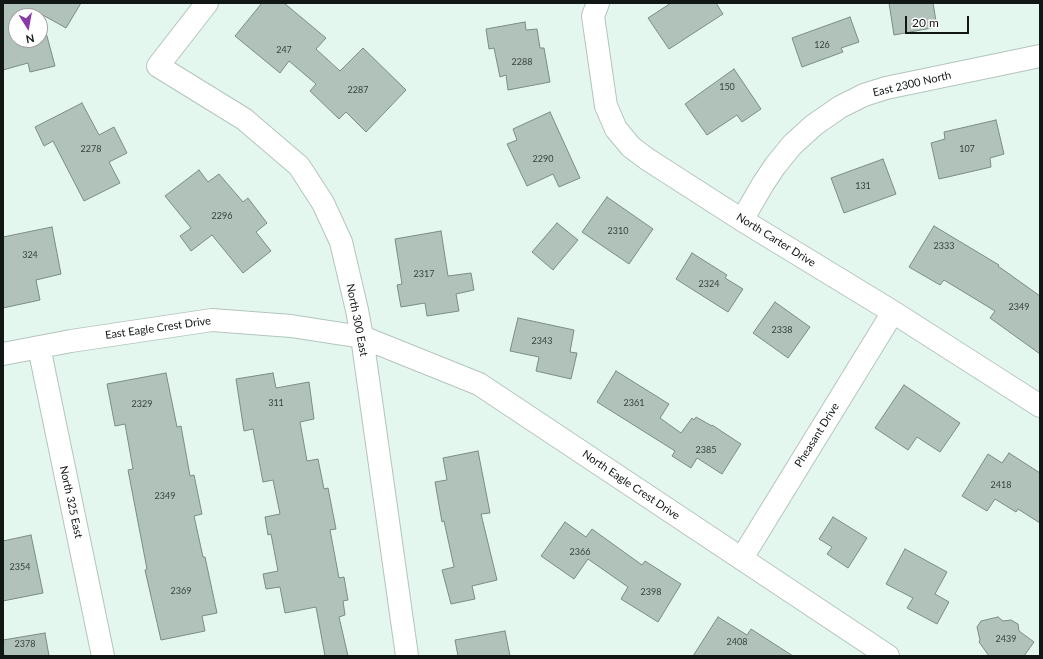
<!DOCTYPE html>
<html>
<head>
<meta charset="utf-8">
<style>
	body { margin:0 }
	#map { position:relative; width:1043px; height:659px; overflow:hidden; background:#e4f7ee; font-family:Lato,sans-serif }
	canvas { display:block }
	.frame { position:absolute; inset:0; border:4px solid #111714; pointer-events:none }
	.north { position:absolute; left:8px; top:8px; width:40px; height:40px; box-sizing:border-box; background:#fff; border:1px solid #a0a2a1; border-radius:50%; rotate:169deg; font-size:11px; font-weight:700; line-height:16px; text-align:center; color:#111714 }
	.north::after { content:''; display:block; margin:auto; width:14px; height:18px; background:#8939a8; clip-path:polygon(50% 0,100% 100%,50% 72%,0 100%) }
	.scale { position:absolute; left:905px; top:16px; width:64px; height:18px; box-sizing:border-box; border:2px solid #111714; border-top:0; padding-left:5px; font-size:12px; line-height:14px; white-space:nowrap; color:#111714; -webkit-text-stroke:3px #fff; paint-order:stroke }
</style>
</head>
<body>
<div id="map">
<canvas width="1043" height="659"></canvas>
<div class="frame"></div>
<div class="north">N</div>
<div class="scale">20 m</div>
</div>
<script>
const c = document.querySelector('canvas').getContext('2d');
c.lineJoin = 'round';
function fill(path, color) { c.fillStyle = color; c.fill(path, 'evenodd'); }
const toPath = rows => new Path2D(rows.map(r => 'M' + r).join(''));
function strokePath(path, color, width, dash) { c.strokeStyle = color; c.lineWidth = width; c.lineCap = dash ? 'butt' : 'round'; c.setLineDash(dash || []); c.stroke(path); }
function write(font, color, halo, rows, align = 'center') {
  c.font = font + ' Lato,sans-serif'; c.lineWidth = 3.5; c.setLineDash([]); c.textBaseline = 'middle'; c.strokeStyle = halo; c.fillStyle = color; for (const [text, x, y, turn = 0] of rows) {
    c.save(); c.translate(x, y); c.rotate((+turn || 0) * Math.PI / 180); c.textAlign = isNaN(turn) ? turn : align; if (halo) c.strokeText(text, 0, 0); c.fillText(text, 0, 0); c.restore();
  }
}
const building = toPath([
	[3,3,81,3,66,28,41,14,55,66,30,72,28,63,3,70,3,3],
	[16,16,40,16,40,40,16,40,16,16],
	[262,3,284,3,326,38,316,49,340,71,363,48,406,90,366,132,346,112,339,119,310,91,316,84,289,61,280,73,235,36,262,3],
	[671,3,716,3,723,14,669,49,648,18,671,3],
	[889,3,933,3,937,27,894,35,889,3],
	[850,17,859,42,841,48,843,52,802,67,792,38,850,17],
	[525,22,526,30,537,29,540,48,544,48,550,82,508,90,506,75,500,77,494,48,489,49,486,29,525,22],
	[734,69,761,109,742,122,737,115,707,135,685,104,734,69],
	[82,103,99,135,114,127,127,153,109,162,120,183,84,201,53,141,44,146,35,127,82,103],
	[550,112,580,178,559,187,553,174,527,186,507,144,517,140,513,129,550,112],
	[996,120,1004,154,990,158,991,167,939,179,931,143,945,139,944,132,996,120],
	[883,159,896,194,844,213,831,178,883,159],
	[199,170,208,182,219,174,243,202,248,198,267,223,256,232,271,251,243,273,212,235,191,251,180,236,191,228,165,196,199,170],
	[607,197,653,229,629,264,582,232,607,197],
	[557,223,578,240,553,270,532,252,557,223],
	[934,226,999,265,998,266,1040,296,1040,354,990,318,995,311,944,280,940,285,909,267,934,226],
	[52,227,61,274,36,280,40,300,3,308,3,237,52,227],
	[441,231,448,276,471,273,474,290,456,294,459,311,427,316,425,303,401,307,397,285,402,284,395,239,441,231],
	[692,253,727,275,725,278,743,289,728,312,676,279,692,253],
	[775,302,810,327,788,358,753,333,775,302],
	[518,318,574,330,570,352,577,353,571,379,536,371,539,357,510,351,518,318],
	[616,371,669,404,660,418,681,433,692,418,694,420,696,417,712,426,712,425,741,444,722,474,697,458,691,468,672,456,675,451,597,402,616,371],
	[166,373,177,427,181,426,190,476,194,475,202,514,194,516,203,557,205,557,217,613,202,616,205,631,161,640,145,570,147,569,128,470,133,469,125,424,115,426,107,384,166,373],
	[273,373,276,388,309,382,314,419,300,422,307,461,318,459,324,489,328,488,336,529,330,530,339,578,344,577,348,600,343,601,345,615,339,617,348,656,325,656,316,607,285,613,280,587,266,589,263,574,278,571,271,534,268,535,265,517,280,514,273,480,263,482,253,429,244,431,236,379,273,373],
	[904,385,960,423,940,452,917,437,908,450,875,428,904,385],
	[478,451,490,513,481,514,497,580,472,586,475,599,451,604,442,570,454,567,444,521,442,522,435,482,447,480,443,458,478,451],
	[1009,453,1040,473,1040,523,1018,509,1016,512,995,499,987,511,962,496,988,454,1002,463,1009,453],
	[833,517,867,538,848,568,827,554,832,547,819,539,833,517],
	[565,522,586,537,592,529,642,565,645,561,681,584,658,622,621,599,628,587,588,559,574,579,541,556,565,522],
	[31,535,43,593,3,601,3,541,31,535],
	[905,549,947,572,935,594,949,602,937,624,907,608,913,598,886,584,905,549],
	[718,617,747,635,751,629,793,656,693,656,718,617],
	[998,617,1003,621,1011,620,1018,624,1019,631,1034,642,1024,656,989,656,979,642,980,640,977,627,981,621,998,617],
	[505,631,510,656,458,656,455,640,505,631],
	[45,633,49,656,4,656,3,648,3,640,45,633]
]);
fill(building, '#b0c2b9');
strokePath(building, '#7c8c84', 1);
const street = toPath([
	[207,3,158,66,244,119,299,166,323,203,341,242,357,310,362,337,407,656],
	[598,3,593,16,606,106,616,129,631,147,647,159,742,220,893,312,1040,406],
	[742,220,763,184,775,166,792,145,814,125,840,107,864,95,886,88,1040,56],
	[39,347,103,656],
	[3,354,71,341,212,320,291,326,362,337,479,384,888,656],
	[742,558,893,312]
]);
strokePath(street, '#b3c5bc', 24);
strokePath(street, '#fff', 22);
write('9px', '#39423d', null, [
	["126",822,45],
	["247",284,50],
	["2288",522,62],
	["150",727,87],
	["2287",358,90],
	["2278",91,149],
	["107",967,149],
	["2290",543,159],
	["131",863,186],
	["2296",222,216],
	["2310",618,231],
	["2333",944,246],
	["324",30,255],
	["2317",424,274],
	["2324",709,284],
	["2349",1019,307],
	["2338",782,330],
	["2343",542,341],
	["311",276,403],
	["2361",634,403],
	["2329",142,404],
	["2385",706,450],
	["2418",1001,485],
	["2349",165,496],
	["2366",580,552],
	["2354",20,567],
	["2369",181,591],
	["2398",651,592],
	["2439",1006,639],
	["2408",737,642],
	["2378",25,644]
]);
write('11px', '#111714', '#fff', [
	["East 2300 North",912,84,-13],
	["North Carter Drive",776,240,32],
	["North 300 East",357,320,79],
	["East Eagle Crest Drive",158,328,-8],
	["Pheasant Drive",817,435,-58],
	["North Eagle Crest Drive",631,485,34],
	["North 325 East",71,502,78]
]);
</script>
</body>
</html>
